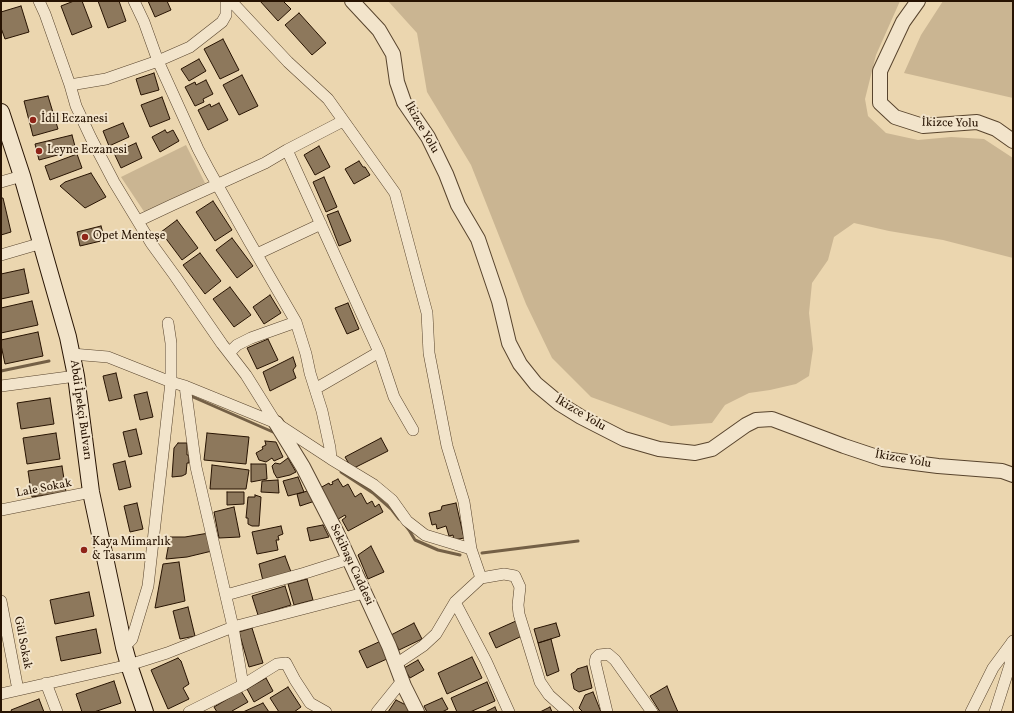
<!DOCTYPE html>
<html>
<head>
<meta charset="utf-8">
<style>
	body { margin:0 }
	#map { position:relative; width:1014px; height:713px; overflow:hidden; background:#ebd6af; font-family:Vollkorn,serif }
	canvas { display:block }
	.frame { position:absolute; inset:0; border:2px solid #271302; pointer-events:none }
</style>
</head>
<body>
<div id="map">
<canvas width="1014" height="713"></canvas>
<div class="frame"></div>
</div>
<script>
const c = document.querySelector('canvas').getContext('2d');
c.lineJoin = 'round';
function fill(path, color) { c.fillStyle = color; c.fill(path, 'evenodd'); }
const toPath = rows => new Path2D(rows.map(r => 'M' + r).join(''));
function strokePath(path, color, width, dash) { c.strokeStyle = color; c.lineWidth = width; c.lineCap = dash ? 'butt' : 'round'; c.setLineDash(dash || []); c.stroke(path); }
function write(font, color, halo, rows, align = 'center') {
  c.font = font + ' Vollkorn,serif'; c.lineWidth = 4; c.setLineDash([]); c.textBaseline = 'middle'; c.strokeStyle = halo; c.fillStyle = color; for (const [text, x, y, turn = 0] of rows) {
    c.save(); c.translate(x, y); c.rotate((+turn || 0) * Math.PI / 180); c.textAlign = isNaN(turn) ? turn : align; if (halo) c.strokeText(text, 0, 0); c.fillText(text, 0, 0); c.restore();
  }
}
fill(toPath([
	[388,1,900,1,876,55,865,99,868,116,886,133,918,140,951,137,984,139,1013,158,1013,258,943,240,889,231,854,223,834,237,828,260,812,283,809,313,813,349,809,376,796,384,770,390,749,393,725,405,712,423,671,426,591,397,552,358,526,304,471,165,427,92,417,33],
	[943,1,1013,1,1013,98,904,73,921,35],
	[186,145,205,183,145,213,121,177]
]), '#cab592');
strokePath(toPath([
	[1,371,49,361],
	[193,397,273,432],
	[341,472,373,493,392,510,399,519],
	[406,526,409,530,415,540,438,550,460,555],
	[482,553,578,541]
]), '#746046', 3);
const building = toPath([
	[74,1,82,1,92,27,72,35,61,6,74,1],
	[98,1,119,1,126,21,108,28,98,1],
	[148,1,167,1,171,10,155,17,148,1],
	[260,1,283,1,291,9,278,21,260,1],
	[21,6,29,32,5,39,1,28,1,12,21,6],
	[299,13,326,43,312,55,285,25,299,13],
	[223,39,239,70,220,79,204,49,223,39],
	[199,59,206,71,189,81,181,69,199,59],
	[154,73,159,90,141,95,136,79,154,73],
	[242,75,258,106,239,115,223,85,242,75],
	[206,80,213,94,203,99,204,102,195,106,185,87,195,82,196,85,206,80],
	[48,96,58,129,33,136,24,101,48,96],
	[162,97,170,119,150,127,141,105,162,97],
	[219,103,228,120,208,130,198,110,210,104,211,107,219,103],
	[123,123,129,137,109,146,103,131,123,123],
	[165,130,167,133,173,130,179,141,160,152,152,137,165,130],
	[72,135,76,150,39,160,35,144,72,135],
	[136,143,142,158,121,168,114,153,136,143],
	[319,146,330,167,315,175,304,155,319,146],
	[77,154,82,168,50,180,45,166,77,154],
	[359,161,363,167,365,167,370,175,354,184,345,169,359,161],
	[91,173,106,197,85,208,60,186,65,182,91,173],
	[324,177,337,207,326,212,313,182,324,177],
	[1,198,3,198,11,232,1,235,1,198],
	[213,201,232,230,215,241,196,212,213,201],
	[338,211,351,241,339,246,327,215,338,211],
	[177,220,198,248,182,260,161,232,177,220],
	[101,226,105,240,80,246,77,232,101,226],
	[232,238,253,266,237,278,216,250,232,238],
	[200,253,221,281,205,294,183,265,200,253],
	[24,269,29,293,1,299,1,274,24,269],
	[230,287,251,315,234,327,213,299,230,287],
	[270,295,281,313,264,324,253,307,270,295],
	[32,301,38,325,1,333,1,308,32,301],
	[348,303,359,329,347,334,335,308,348,303],
	[38,332,43,356,5,364,1,345,1,340,38,332],
	[268,339,278,360,257,369,247,348,268,339],
	[293,357,296,366,293,370,296,378,270,391,263,372,293,357],
	[116,373,122,398,109,401,103,376,116,373],
	[147,392,153,417,140,420,134,395,147,392],
	[50,398,54,424,21,429,17,403,50,398],
	[136,429,142,454,129,457,123,432,136,429],
	[56,433,60,459,27,464,23,438,56,433],
	[207,433,249,437,246,464,204,460,207,433],
	[381,438,388,451,352,469,345,457,381,438],
	[265,441,276,442,283,457,274,461,272,458,266,462,259,460,256,453,263,449,262,447,266,445,265,441],
	[178,443,187,443,187,455,189,455,189,463,187,463,186,474,182,476,172,477,174,448,178,443],
	[288,458,296,472,290,475,277,478,274,473,272,466,275,463,280,464,288,458],
	[125,461,131,487,119,490,113,464,125,461],
	[251,464,266,464,267,479,251,482,251,464],
	[212,465,249,470,246,489,210,489,212,465],
	[62,466,66,492,32,497,28,471,62,466],
	[298,477,304,492,288,496,283,481,298,477],
	[338,479,343,487,348,484,355,497,361,493,367,504,372,501,375,507,379,504,383,512,348,531,342,520,346,517,345,515,335,521,330,513,334,511,332,508,328,510,320,488,329,483,330,485,333,484,332,482,338,479],
	[278,480,279,493,261,492,262,481,278,480],
	[311,490,315,501,300,506,297,494,311,490],
	[227,492,244,492,244,504,227,505,227,492],
	[255,495,261,497,259,526,252,526,248,524,248,518,246,518,248,497,255,497,255,495],
	[137,503,143,529,130,532,124,506,137,503],
	[456,503,464,538,454,540,453,535,449,536,446,526,437,529,436,524,432,525,429,513,441,510,442,506,456,503],
	[234,507,240,537,219,538,214,512,234,507],
	[323,525,329,537,310,541,307,528,323,525],
	[281,526,283,534,278,536,279,540,276,540,278,550,257,554,252,532,281,526],
	[209,533,212,551,187,557,166,559,170,537,185,537,209,533],
	[371,546,384,572,368,579,358,555,371,546],
	[285,556,291,572,263,581,259,564,285,556],
	[179,562,185,601,155,608,163,564,179,562],
	[307,579,313,600,294,605,288,584,307,579],
	[285,586,291,605,258,615,252,596,285,586],
	[89,592,94,616,55,624,50,600,89,592],
	[188,607,195,636,180,639,173,611,188,607],
	[516,621,522,636,496,648,489,633,516,621],
	[414,623,422,639,399,650,391,635,414,623],
	[556,623,560,636,538,643,534,629,556,623],
	[252,628,263,663,249,667,239,632,252,628],
	[96,629,101,653,61,661,56,637,96,629],
	[551,639,559,671,547,676,538,643,551,639],
	[381,641,389,658,367,668,359,651,381,641],
	[472,657,482,678,447,694,438,673,472,657],
	[178,658,181,661,189,684,183,688,189,699,168,709,151,670,178,658],
	[418,660,424,670,410,678,404,668,418,660],
	[587,666,592,688,579,692,574,689,571,674,576,671,577,669,587,666],
	[266,678,273,691,254,702,247,689,266,678],
	[114,681,121,703,94,712,82,712,76,694,114,681],
	[487,682,495,701,470,712,457,712,451,698,487,682],
	[667,686,671,696,678,712,660,712,650,696,667,686],
	[288,687,301,707,294,712,279,712,270,698,288,687],
	[241,691,248,702,232,711,233,712,217,712,214,707,241,691],
	[593,692,601,712,583,712,579,708,585,695,593,692],
	[442,698,448,709,442,712,427,712,424,706,442,698],
	[39,699,44,712,12,712,11,710,39,699],
	[396,700,408,706,410,712,388,712,396,700],
	[263,703,269,712,243,712,263,703],
	[495,707,497,712,485,712,495,707],
	[550,707,552,712,540,712,550,707]
]);
fill(building, '#8d785c');
strokePath(building, '#271302', 1);
const minor = toPath([
	[39,1,45,14,70,85,76,106,91,138,114,182,151,243,175,276,222,344,246,375,276,423],
	[134,1,144,22,158,61,198,149,209,170,249,241,296,322,306,354,310,373,322,411,330,448,331,459],
	[231,1,288,62,328,99,395,193,427,313,429,353,447,446,464,502,471,549],
	[70,85,106,79,158,61,190,47,222,22,226,15,226,1],
	[287,150,379,352,394,397,413,430],
	[1,182,22,176],
	[138,221,172,205,265,163,287,150,343,121],
	[257,254,321,224],
	[1,255,42,243],
	[229,353,237,345,251,338,296,322],
	[72,354,108,357,171,382,185,386,276,423,331,459,374,485,392,500,407,521,425,535,471,549,481,578],
	[1,386,76,376],
	[185,386,196,467,233,627,243,685],
	[315,389,379,352],
	[1,510,91,492],
	[226,595,305,573,349,559],
	[1,601,18,690],
	[455,602,486,661,509,712],
	[124,647,132,639,148,586,171,382,171,343,168,323],
	[396,664,423,646,436,634,455,602,481,578,504,574,515,576,520,587,518,605,519,614,540,682,549,695,568,712],
	[46,683,57,712],
	[1,694,129,665,167,653,233,627,364,593],
	[189,712,243,685,277,664,286,663,295,680,310,703,326,712],
	[377,712,402,681],
	[607,712,595,662,596,658,599,655,608,654,615,660,652,712],
	[971,712,993,668,1013,641],
	[995,712,1010,665,1012,642]
]);
const tertiary = toPath([
	[352,1,379,30,393,54,397,82,404,102,428,137,446,174,458,205,478,239,499,301,509,343,520,364,536,384,560,404,581,417,624,439,659,449,695,453,712,449,746,425,756,420,772,419,844,446,883,459,938,466,1002,471,1013,475],
	[918,1,903,22,880,71,880,103,895,117,923,126,977,122,996,129,1013,141],
	[276,423,303,467,337,533,389,646,404,686,417,712]
]);
const secondary = toPath([
	[1,112,22,176,68,337,76,376,91,492,124,647,129,665,145,712]
]);
strokePath(minor, '#58442d', 12);
strokePath(tertiary, '#58442d', 16);
strokePath(secondary, '#271302', 18);
strokePath(minor, '#f2e4cb', 11);
strokePath(tertiary, '#f2e4cb', 14);
strokePath(secondary, '#f2e4cb', 16);
for (const [x, y, r, color] of [
	[33,120,4,"#8f2418"],
	[39,151,4,"#8f2418"],
	[85,237,4,"#8f2418"],
	[84,550,4,"#8f2418"]
]) { const dot = new Path2D(); dot.arc(x, y, r, 0, 2 * Math.PI); c.fillStyle = color; c.fill(dot); strokePath(dot, '#f2e4cb', 1.5); }
write('12px', '#271302', '#f2e4cb', [
	["İdil Eczanesi",41,120],
	["Leyne Eczanesi",47,151],
	["Opet Menteşe",93,237],
	["Kaya Mimarlık",92,543],
	["& Tasarım",92,557]
], 'left');
write('12px', '#271302', '#f2e4cb', [
	["İkizce Yolu",950,124,1],
	["İkizce Yolu",421,128,60],
	["Abdi İpekçi Bulvarı",80,410,82],
	["İkizce Yolu",580,414,31],
	["İkizce Yolu",903,460,10],
	["Lale Sokak",44,489,-11],
	["Sekibaşı Caddesi",351,565,65],
	["Gül Sokak",22,643,79]
]);
</script>
</body>
</html>
